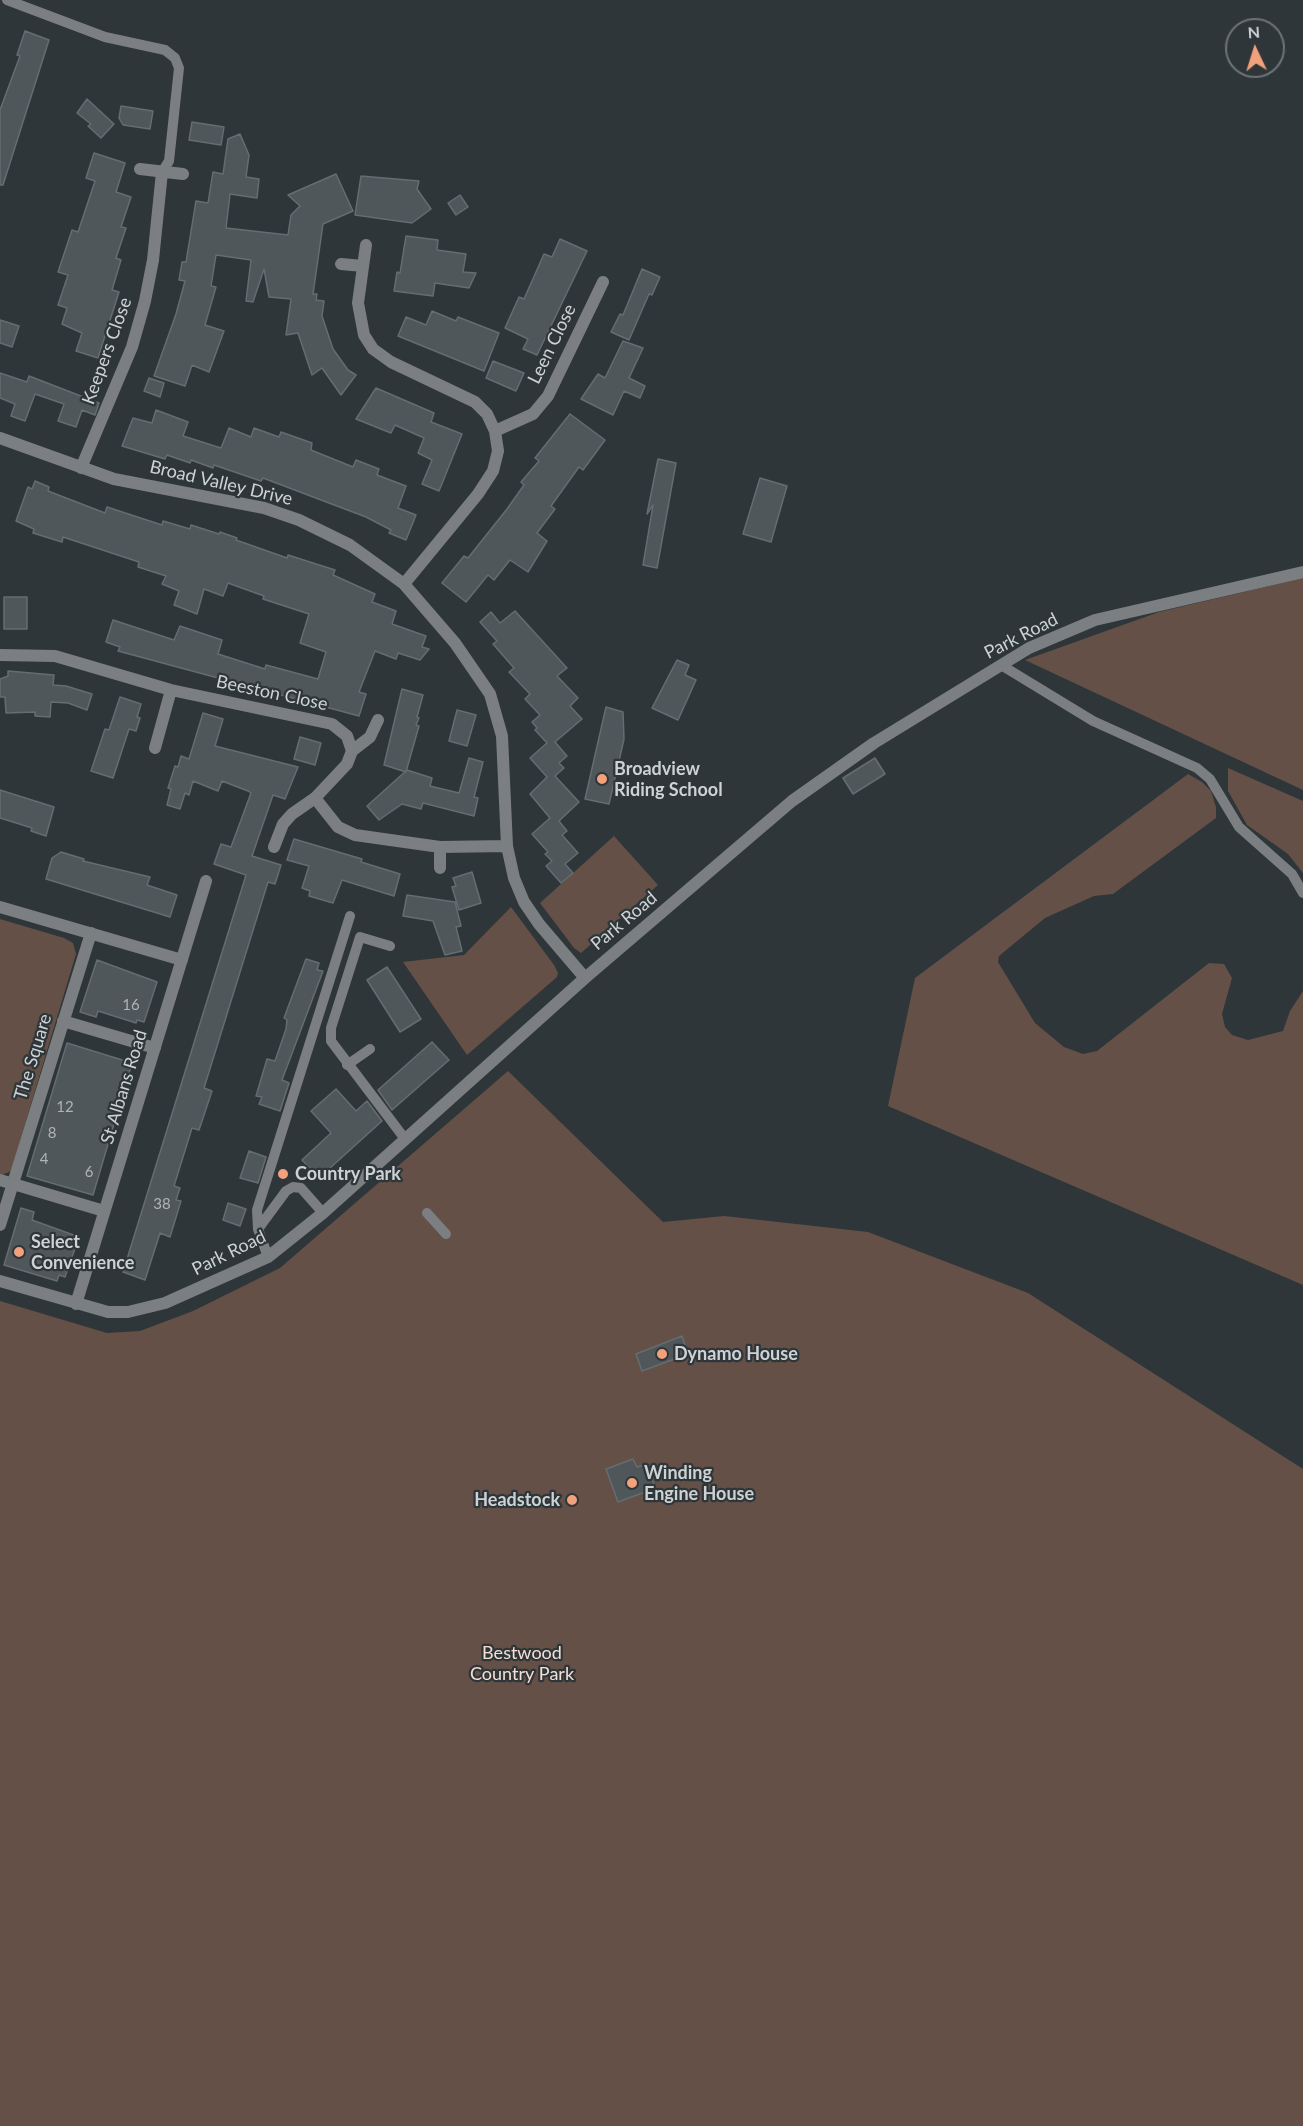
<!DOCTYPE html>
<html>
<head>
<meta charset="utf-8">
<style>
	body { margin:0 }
	#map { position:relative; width:1303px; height:2126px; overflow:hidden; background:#2e363a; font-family:Lato,sans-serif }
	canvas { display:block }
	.north { position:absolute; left:1225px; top:18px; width:60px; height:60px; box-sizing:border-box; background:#2e363a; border:2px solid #6e7478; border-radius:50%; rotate:356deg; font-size:16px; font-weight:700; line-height:24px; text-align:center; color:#cdd2d4 }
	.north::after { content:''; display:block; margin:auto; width:21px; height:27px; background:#f1a17b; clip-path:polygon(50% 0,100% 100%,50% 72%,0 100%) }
</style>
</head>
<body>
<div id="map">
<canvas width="1303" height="2126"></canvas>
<div class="north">N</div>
</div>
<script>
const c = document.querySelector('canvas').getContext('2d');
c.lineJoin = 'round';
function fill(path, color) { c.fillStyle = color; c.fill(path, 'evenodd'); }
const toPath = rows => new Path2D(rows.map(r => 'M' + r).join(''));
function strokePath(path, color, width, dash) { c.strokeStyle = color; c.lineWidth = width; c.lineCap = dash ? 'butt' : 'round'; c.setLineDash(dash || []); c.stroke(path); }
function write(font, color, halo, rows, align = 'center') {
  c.font = font + ' Lato,sans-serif'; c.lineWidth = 4.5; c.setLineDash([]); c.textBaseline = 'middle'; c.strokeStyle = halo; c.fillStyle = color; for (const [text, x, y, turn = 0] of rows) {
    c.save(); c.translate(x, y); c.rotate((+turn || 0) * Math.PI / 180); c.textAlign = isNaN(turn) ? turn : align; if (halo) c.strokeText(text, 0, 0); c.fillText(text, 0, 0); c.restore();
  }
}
fill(toPath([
	[1303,578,1303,790,1025,660,1159,612],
	[1228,768,1303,801,1303,873,1288,854,1247,825,1228,791],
	[1188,774,1202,782,1211,791,1216,807,1216,818,1113,894,1094,896,1045,918,999,956,998,962,1035,1023,1064,1047,1083,1054,1097,1051,1209,963,1224,964,1232,978,1222,1014,1225,1027,1232,1035,1248,1040,1283,1031,1290,1011,1303,991,1303,1285,888,1106,915,978],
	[614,836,658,885,581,953,574,948,540,903],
	[511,907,554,965,558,973,557,977,467,1055,403,962,464,955],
	[0,919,64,938,73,943,76,954,11,1171,2,1175,0,1175],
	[508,1071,663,1222,724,1216,868,1232,1028,1293,1303,1469,1303,2126,0,2126,0,1301,107,1333,140,1331,193,1311,280,1268]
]), '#645046');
const building = toPath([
	[25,31,49,40,3,185,0,185,0,110,20,56,17,55,25,31],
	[87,99,114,124,101,138,88,126,91,124,77,113,87,99],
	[121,106,153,111,150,129,123,125,119,118,121,106],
	[192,122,224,127,221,145,189,140,192,122],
	[240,134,249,155,246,177,259,179,257,198,230,194,226,228,288,235,291,215,300,206,288,195,336,174,353,211,323,224,313,294,317,294,316,300,324,301,322,316,333,349,348,370,356,375,341,395,322,368,312,375,298,333,286,335,291,299,269,297,264,269,253,302,246,301,251,260,216,255,211,286,216,287,205,325,224,331,209,372,192,365,185,386,154,376,176,314,185,281,179,280,182,262,186,262,196,201,208,203,213,172,223,174,228,139,240,134],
	[94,153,125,163,116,192,131,197,121,227,126,228,116,258,121,260,112,290,119,292,98,358,76,351,82,333,62,324,67,308,58,305,68,275,58,272,72,230,78,232,95,181,86,178,94,153],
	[361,176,419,181,417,189,431,209,412,223,355,215,361,176],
	[460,195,468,207,456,215,448,203,460,195],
	[406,236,438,240,437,250,466,254,463,272,476,273,469,288,435,283,433,296,394,291,397,272,400,273,406,236],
	[560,239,587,251,537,355,523,349,528,339,505,328,519,297,524,299,544,254,552,257,560,239],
	[642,269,660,277,652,295,649,294,629,340,611,332,620,314,623,315,642,269],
	[432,311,456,321,458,317,499,333,484,371,398,336,406,317,426,325,432,311],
	[0,320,19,326,12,347,0,343,0,320],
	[623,341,643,348,629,378,645,386,640,398,624,391,613,415,581,399,598,374,605,378,623,341],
	[493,361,524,373,516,391,486,378,493,361],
	[0,373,27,382,29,376,99,403,95,415,82,410,76,427,58,421,64,404,35,394,25,421,11,416,15,404,0,398,0,373],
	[149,378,164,383,160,397,144,391,149,378],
	[376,388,434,413,431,422,462,434,439,491,422,484,432,460,418,453,424,438,395,425,391,433,356,419,376,388],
	[156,410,188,422,183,436,221,448,229,428,251,437,254,428,279,437,281,432,312,443,311,450,353,467,356,460,379,469,377,475,406,486,398,508,416,515,406,540,389,533,391,530,366,517,263,478,261,481,214,465,213,468,191,460,190,463,167,455,165,459,122,446,133,418,152,423,156,410],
	[570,414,605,440,583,470,579,467,551,506,555,509,537,533,547,541,528,572,510,560,494,580,488,575,466,602,442,583,464,556,468,558,507,509,524,485,521,482,539,461,535,458,570,414],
	[658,459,676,463,657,568,643,565,653,505,647,514,658,459],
	[760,478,787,486,771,542,743,534,760,478],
	[35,481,49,487,48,491,105,513,107,507,162,525,163,521,190,529,191,525,219,534,220,532,237,538,236,540,287,558,288,555,335,570,333,575,375,594,372,602,396,611,392,624,426,636,422,647,429,649,420,660,398,653,396,659,375,651,359,692,366,694,359,716,118,651,120,647,106,642,113,620,174,640,180,626,222,640,218,654,265,669,266,665,318,679,326,652,300,643,309,614,263,599,264,596,228,583,223,596,204,589,197,614,174,605,179,591,162,584,166,576,138,567,139,562,63,537,62,542,33,533,34,529,16,521,28,487,32,489,35,481],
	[4,597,27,597,27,629,4,629,4,597],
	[515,611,567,668,557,676,578,698,570,706,582,719,555,742,567,756,559,763,564,768,555,776,579,802,559,821,567,831,562,835,578,853,565,864,573,873,561,883,546,866,552,861,545,854,548,852,532,834,550,818,530,794,547,777,530,758,547,743,535,730,537,728,532,722,540,715,525,699,530,694,509,672,514,668,493,644,497,641,480,622,491,612,500,623,515,611],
	[677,660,689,665,685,675,696,680,678,720,652,708,677,660],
	[8,671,54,675,53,685,66,686,92,694,87,710,68,703,51,702,50,717,35,716,35,712,6,713,5,697,0,697,0,679,8,676,8,671],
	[402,689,423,695,417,717,419,718,416,725,419,726,406,772,384,765,402,689],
	[120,697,141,704,137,717,140,718,136,731,129,729,113,778,91,771,105,729,109,730,120,697],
	[606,707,623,712,624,739,609,804,585,799,606,707],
	[457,710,476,715,467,746,449,741,457,710],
	[203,713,223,719,215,746,298,767,285,799,273,795,252,856,281,865,275,884,268,882,204,1088,212,1091,199,1130,192,1128,174,1186,180,1188,176,1200,181,1201,170,1237,160,1233,145,1280,123,1272,246,875,214,864,221,844,231,847,251,793,248,791,222,781,218,791,193,781,189,795,185,793,180,809,167,805,171,789,168,788,175,766,178,767,181,756,189,759,203,713],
	[300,737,321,743,315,765,294,759,300,737],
	[469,758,483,762,474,797,478,798,474,816,423,803,421,809,402,804,379,820,367,806,407,770,432,778,430,786,459,793,469,758],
	[875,758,885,774,853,794,843,778,875,758],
	[0,790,54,807,46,836,31,831,32,828,0,818,0,790],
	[294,839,362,859,361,862,400,874,394,896,342,880,333,903,309,896,310,891,302,888,309,866,287,860,294,839],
	[61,852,84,859,83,861,150,877,147,885,177,895,170,917,46,879,52,858,61,852],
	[472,872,481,903,459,910,452,887,456,886,453,878,472,872],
	[407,895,455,902,461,926,456,927,462,951,445,955,433,921,403,916,407,895],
	[306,959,319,963,317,970,323,971,282,1080,289,1083,280,1111,259,1104,262,1097,256,1096,267,1059,275,1061,286,1029,287,1020,284,1018,306,959],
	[97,960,157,982,144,1022,137,1020,136,1023,98,1011,96,1017,80,1012,97,960],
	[387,967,421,1019,400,1032,367,980,387,967],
	[432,1042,449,1060,392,1110,378,1090,432,1042],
	[67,1043,132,1063,93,1195,27,1176,67,1043],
	[336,1089,356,1111,367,1101,382,1121,319,1178,302,1160,331,1133,311,1111,336,1089],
	[249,1151,266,1157,258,1183,240,1178,249,1151],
	[228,1203,246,1209,240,1226,223,1220,228,1203],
	[21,1208,34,1212,32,1220,79,1237,65,1277,59,1275,57,1281,4,1265,21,1208],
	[682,1336,688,1354,642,1371,636,1354,682,1336],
	[633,1459,637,1467,647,1464,654,1485,644,1489,645,1492,618,1502,606,1469,633,1459]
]);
fill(building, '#4f575b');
strokePath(building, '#656d71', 1.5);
strokePath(toPath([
	[7,0,105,37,165,50,175,58,179,68,169,161,162,172],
	[1001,665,1093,721,1197,768,1210,779,1239,827,1292,874,1303,893],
	[390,946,360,937,331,1028,331,1041,405,1139],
	[347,1065,370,1049],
	[427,1213,446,1234],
	[258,1229,257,1210,350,916],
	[268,1257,258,1229,286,1191,293,1187,301,1188,323,1213]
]), '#7b7f81', 10);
strokePath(toPath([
	[140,169,183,174],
	[366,245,358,303,364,335,373,349,391,362,475,402,487,414,495,431,498,451,493,471,478,494,404,584],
	[341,264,363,266],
	[495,431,533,414,548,396,603,282],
	[0,438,114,479,264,508,299,520,350,545,404,584,455,643,490,694,502,736,507,846,514,878,524,902,539,924,585,978],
	[81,468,132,347,145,301,153,260,162,172],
	[0,655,55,656,171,690,332,724,347,736,352,751,347,764,315,798,292,814,283,824,274,847],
	[155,748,171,690],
	[352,751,370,737,378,720],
	[315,798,338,827,355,835,440,847,507,846],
	[440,868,440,847],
	[0,907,182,960],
	[63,1021,155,1048],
	[0,1180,104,1211],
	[0,1225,91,933],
	[0,1281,108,1312,128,1312,165,1303,268,1257,323,1213,585,978,792,801,874,743,1029,648,1095,620,1303,572],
	[76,1304,206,881]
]), '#7b7f81', 12);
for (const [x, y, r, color] of [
	[602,779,6,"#f1a17b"],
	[283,1174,6,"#f1a17b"],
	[19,1252,6,"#f1a17b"],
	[662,1354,6,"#f1a17b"],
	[632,1483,6,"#f1a17b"],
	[572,1500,6,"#f1a17b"]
]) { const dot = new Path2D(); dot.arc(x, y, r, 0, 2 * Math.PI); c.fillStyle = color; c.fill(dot); strokePath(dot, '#2e363a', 2); }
write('15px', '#aeb3b6', null, [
	["16",131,1005],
	["12",65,1107],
	["8",52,1133],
	["4",44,1159],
	["6",89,1172],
	["38",162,1204]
]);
write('18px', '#cdd2d4', '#2e363a', [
	["Leen Close",552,344,-64],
	["Keepers Close",107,351,-70],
	["Broad Valley Drive",221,483,13],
	["Park Road",1021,636,-27],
	["Beeston Close",272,693,12],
	["Park Road",624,921,-40],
	["The Square",33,1057,-73],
	["St Albans Road",124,1087,-73],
	["Park Road",229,1253,-26]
]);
write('bold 18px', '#cdd2d4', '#2e363a', [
	["Broadview",614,769],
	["Riding School",614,790],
	["Country Park",295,1174],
	["Select",31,1242],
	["Convenience",31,1263],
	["Dynamo House",674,1354],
	["Winding",644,1473],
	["Engine House",644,1494],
	["Headstock",560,1500,"right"]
], 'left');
write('18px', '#f6ded3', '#2e363a', [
	["Bestwood",522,1653],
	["Country Park",522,1674]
]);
</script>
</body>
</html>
